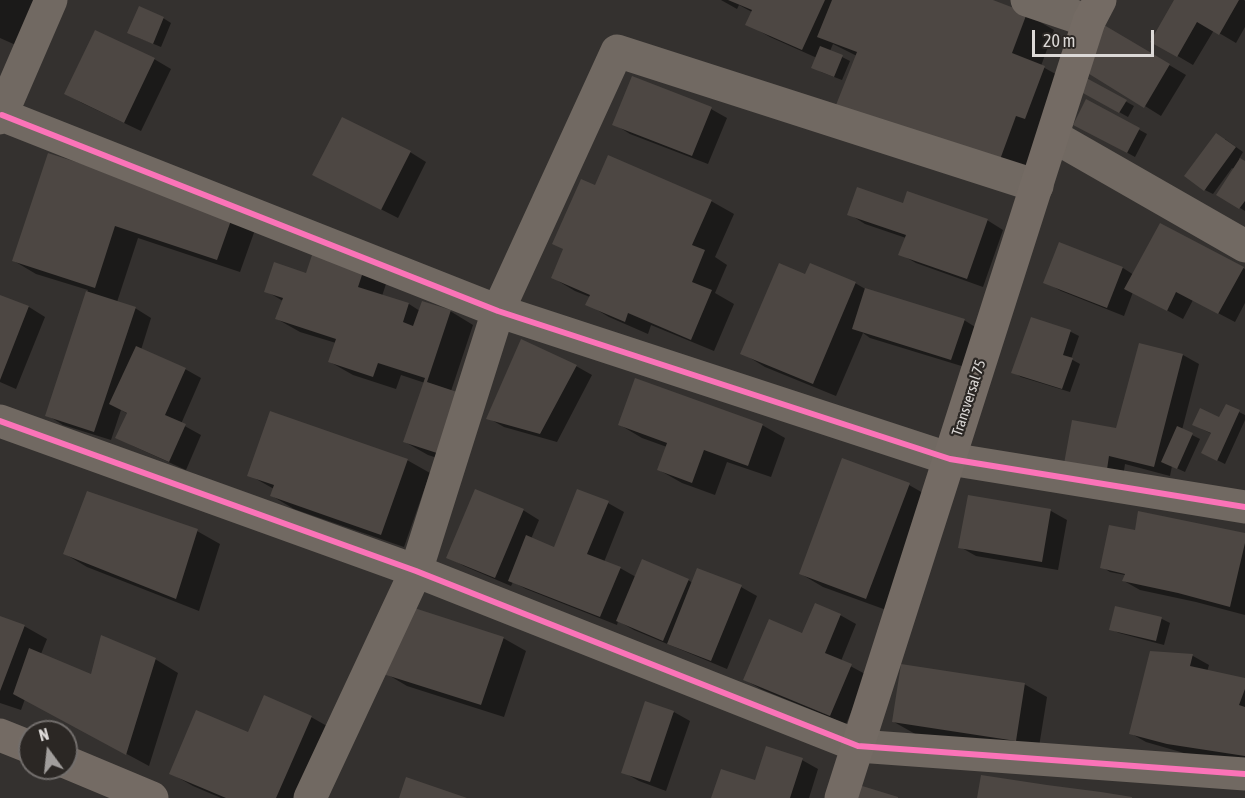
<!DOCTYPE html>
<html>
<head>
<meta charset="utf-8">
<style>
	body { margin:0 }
	#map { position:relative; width:1245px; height:798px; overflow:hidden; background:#34312f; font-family:"Asap Condensed",sans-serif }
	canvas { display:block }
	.north { position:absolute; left:18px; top:720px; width:60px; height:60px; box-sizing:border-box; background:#2b2724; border:2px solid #726e6c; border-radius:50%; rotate:345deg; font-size:16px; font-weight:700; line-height:24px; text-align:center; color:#dcd9d7 }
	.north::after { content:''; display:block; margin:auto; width:21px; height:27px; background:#a19e9c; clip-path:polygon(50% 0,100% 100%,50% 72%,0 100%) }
	.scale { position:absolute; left:1032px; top:30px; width:122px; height:27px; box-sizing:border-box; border:3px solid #dcd9d7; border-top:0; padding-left:8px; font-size:18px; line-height:21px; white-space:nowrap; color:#dcd9d7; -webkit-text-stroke:4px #2b2724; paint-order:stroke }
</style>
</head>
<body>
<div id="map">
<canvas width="1245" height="798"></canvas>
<div class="north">N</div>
<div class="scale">20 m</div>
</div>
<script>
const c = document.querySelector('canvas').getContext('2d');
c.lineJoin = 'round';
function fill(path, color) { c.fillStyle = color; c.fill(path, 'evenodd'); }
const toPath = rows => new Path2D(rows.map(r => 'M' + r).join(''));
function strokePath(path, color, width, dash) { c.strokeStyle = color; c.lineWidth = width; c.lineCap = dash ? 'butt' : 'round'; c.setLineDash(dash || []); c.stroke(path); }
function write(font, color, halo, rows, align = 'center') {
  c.font = font + ' "Asap Condensed",sans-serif'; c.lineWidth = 4.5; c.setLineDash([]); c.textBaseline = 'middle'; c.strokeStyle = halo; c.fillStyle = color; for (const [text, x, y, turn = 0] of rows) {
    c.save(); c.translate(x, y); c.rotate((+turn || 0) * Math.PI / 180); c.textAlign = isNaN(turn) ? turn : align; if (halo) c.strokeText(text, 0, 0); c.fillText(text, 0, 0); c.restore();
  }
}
fill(toPath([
	[0,0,38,0,18,46,0,38],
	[721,0,988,0,1026,14,1054,30,1041,66,1072,83,1025,180,857,56,833,44,830,51,850,61,842,80,821,72,813,67,817,58,770,37,747,24,752,12,739,5,737,9],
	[1176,0,1244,0,1245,1,1245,27,1236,43,1214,30,1193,65,1152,41],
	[163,18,171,23,161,47,137,37],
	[1105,27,1186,75,1161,116,1145,106],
	[96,32,154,59,171,69,141,131,82,103,66,94],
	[1080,76,1134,106,1128,117,1074,87],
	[1087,101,1147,134,1135,157,1075,124],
	[711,109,727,118,708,164,630,134,614,124],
	[1225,139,1243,152,1239,159,1245,162,1245,211,1218,194,1234,169,1232,168,1213,194,1205,190],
	[410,152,426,162,398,218,314,175],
	[49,155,256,227,240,272,138,238,117,302,135,308,151,318,141,350,185,369,201,378,181,424,201,435,186,470,133,446,117,437,128,414,121,410,111,440,63,425,47,415,88,290,36,274,14,261],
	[711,201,734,214,715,257,727,265,715,293,734,304,714,351,651,325,648,334,609,317,587,304,590,297,575,291,553,278],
	[904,205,987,220,1003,230,983,287,916,263,900,254,906,238,865,224,849,214],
	[1160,225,1245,269,1245,303,1235,322,1193,300,1183,319,1133,292,1124,316,1061,291,1045,282,1060,244,1123,268,1134,275],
	[316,248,388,278,382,296,409,304,420,311,450,311,473,325,451,391,462,466,428,455,405,442,425,383,401,375,396,389,353,375,330,362,336,343,300,332,277,319,283,301,266,291,307,275],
	[810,265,855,283,867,290,964,320,980,330,968,368,870,338,863,333,836,396,765,367,742,353,806,275],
	[0,296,29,307,45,317,16,389,0,382],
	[1032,319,1071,332,1079,336,1071,359,1080,364,1070,392,1021,377,1013,372],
	[1183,355,1199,364,1182,430,1200,439,1185,472,1172,466,1170,476,1125,464,1122,484,1081,477,1117,430],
	[576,366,592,375,557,442,504,427,488,418],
	[1239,412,1245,415,1245,420,1225,464,1211,457,1212,434,1202,429,1220,419],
	[620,425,762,425,785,438,771,477,727,462,715,495,682,483,659,470,667,447,642,438],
	[407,460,430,473,404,547,294,509,272,496,274,489,249,475],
	[909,485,932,498,889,611,823,587,801,574],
	[969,497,1051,511,1067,520,1058,570,976,556,960,547],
	[608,503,624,512,604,562,620,568,636,577,688,580,693,583,741,587,757,596,727,669,634,630,618,621,617,625,526,589,513,582,511,586,464,566,448,557,523,510,539,520,531,539,555,548],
	[197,531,220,544,199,611,87,567,65,554],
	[1136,532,1245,535,1245,615,1196,602,1140,590,1124,581,1125,575,1110,572,1102,567],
	[1116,608,1162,619,1170,623,1164,645,1119,633,1111,629],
	[840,615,856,624,841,661,867,675,846,724,761,689,745,680,803,634],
	[0,617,24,626,47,639,41,654,92,676,155,659,178,673,149,766,25,699,21,710,0,703],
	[503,638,526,651,504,717,407,686,385,673],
	[1151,653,1193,656,1209,665,1207,672,1245,680,1245,762,1184,753,1146,742,1130,733],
	[1024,684,1047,697,1038,753,917,735,894,722],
	[674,712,690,721,666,791,639,781,623,772],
	[311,717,334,730,304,798,221,798,193,786,170,773,248,734],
	[802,760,818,769,809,798,713,798,756,782]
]), '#0007');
fill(toPath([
	[728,0,825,0,802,50,745,25,752,10],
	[832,0,993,0,1027,13,1012,53,1045,66,1025,119,1016,116,998,165,836,105,857,52,817,37],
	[1174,0,1239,0,1219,35,1197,22,1177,57,1150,42],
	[139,6,164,17,153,44,127,33],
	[1104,25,1170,64,1144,108,1078,67],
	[95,30,155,58,124,123,64,94],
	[820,46,843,55,834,77,811,68],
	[1079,74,1127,100,1119,113,1072,87],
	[632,76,712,107,692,156,612,125],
	[1086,99,1140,128,1127,153,1073,125],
	[342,117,411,151,381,210,312,175],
	[1216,133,1236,147,1204,191,1184,176],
	[48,153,234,212,217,260,115,226,95,288,12,261],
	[608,155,712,200,692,245,705,250,692,282,712,290,691,340,628,313,625,322,585,305,590,295,551,278,563,249,552,244,581,179,595,185],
	[1240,158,1245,161,1245,201,1239,209,1216,195],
	[857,187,903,203,907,191,988,219,967,279,898,255,906,235,847,215],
	[1160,223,1244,267,1218,314,1176,292,1167,311,1124,289],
	[1059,242,1123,267,1107,308,1043,283],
	[315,246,366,263,358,287,409,303,403,322,413,326,422,301,451,310,427,382,460,393,440,454,403,442,425,378,378,363,373,377,328,362,336,339,275,319,283,298,264,292,274,262,306,273],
	[779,263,805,274,810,263,856,282,813,384,740,354],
	[865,288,965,319,951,360,852,329],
	[86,291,136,307,94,432,45,416],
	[0,295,29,306,0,380],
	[1031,317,1071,330,1063,355,1073,358,1062,389,1011,373],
	[521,339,577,365,540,434,486,419],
	[1139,343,1183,354,1154,467,1109,456,1106,476,1063,469,1072,420,1116,428],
	[136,346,186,368,165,415,186,424,169,462,115,438,127,413,109,404],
	[635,378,763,424,748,466,704,450,692,483,657,470,667,443,618,425],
	[1226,404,1240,410,1217,461,1201,453,1211,433,1192,425,1200,408,1219,417],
	[270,411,408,459,381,535,270,496,274,485,247,476],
	[1177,426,1193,433,1177,469,1161,462],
	[842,458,910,483,866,599,799,574],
	[475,489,524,509,495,578,446,558],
	[577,489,609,501,587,554,621,567,600,617,508,581,526,535,554,547],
	[87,491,198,529,176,599,63,554],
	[968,495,1051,509,1042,562,958,548],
	[1138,511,1245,533,1245,543,1230,607,1178,593,1122,581,1125,574,1100,568,1109,525,1135,530],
	[642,559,689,579,663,641,616,621],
	[697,568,742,585,711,661,667,644],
	[815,603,841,614,825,653,852,664,830,716,743,680,769,619,802,633],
	[405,605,504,637,481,705,383,674],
	[1115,606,1162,617,1156,641,1109,630],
	[0,616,25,625,0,691],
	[101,635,156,658,126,755,13,694,29,648,91,674],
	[1150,651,1193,654,1190,666,1245,678,1245,689,1239,705,1245,707,1245,756,1167,744,1129,734],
	[901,664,1025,683,1016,741,892,722],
	[264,695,312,716,276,798,226,798,169,774,196,710,248,732],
	[645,701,674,711,650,782,621,773],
	[766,746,803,758,790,798,711,798,721,769,755,780],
	[981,775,1047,785,1101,792,1132,797,1132,798,977,798],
	[406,777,467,798,399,798],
	[859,785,898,797,898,798,856,798]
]), '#4d4743');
strokePath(toPath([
	[1027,0,1089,21],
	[2,115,498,311,950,459,1245,507],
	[0,118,51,0],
	[1053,136,1245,246],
	[0,421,416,571,858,746,1245,774],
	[310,798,416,571,498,311,617,51,1037,186]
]), '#716962', 33);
strokePath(toPath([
	[0,735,30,747],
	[66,762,152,798],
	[841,798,1089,21,1100,0]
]), '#746b64', 33);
strokePath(toPath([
	[2,115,498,311,950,459,1245,507],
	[0,421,416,571,858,746,1245,774]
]), '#fb73b8', 6);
write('15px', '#dcd9d7', '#2b2724', [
	["Transversal 75",969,398,-72]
]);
</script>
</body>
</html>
